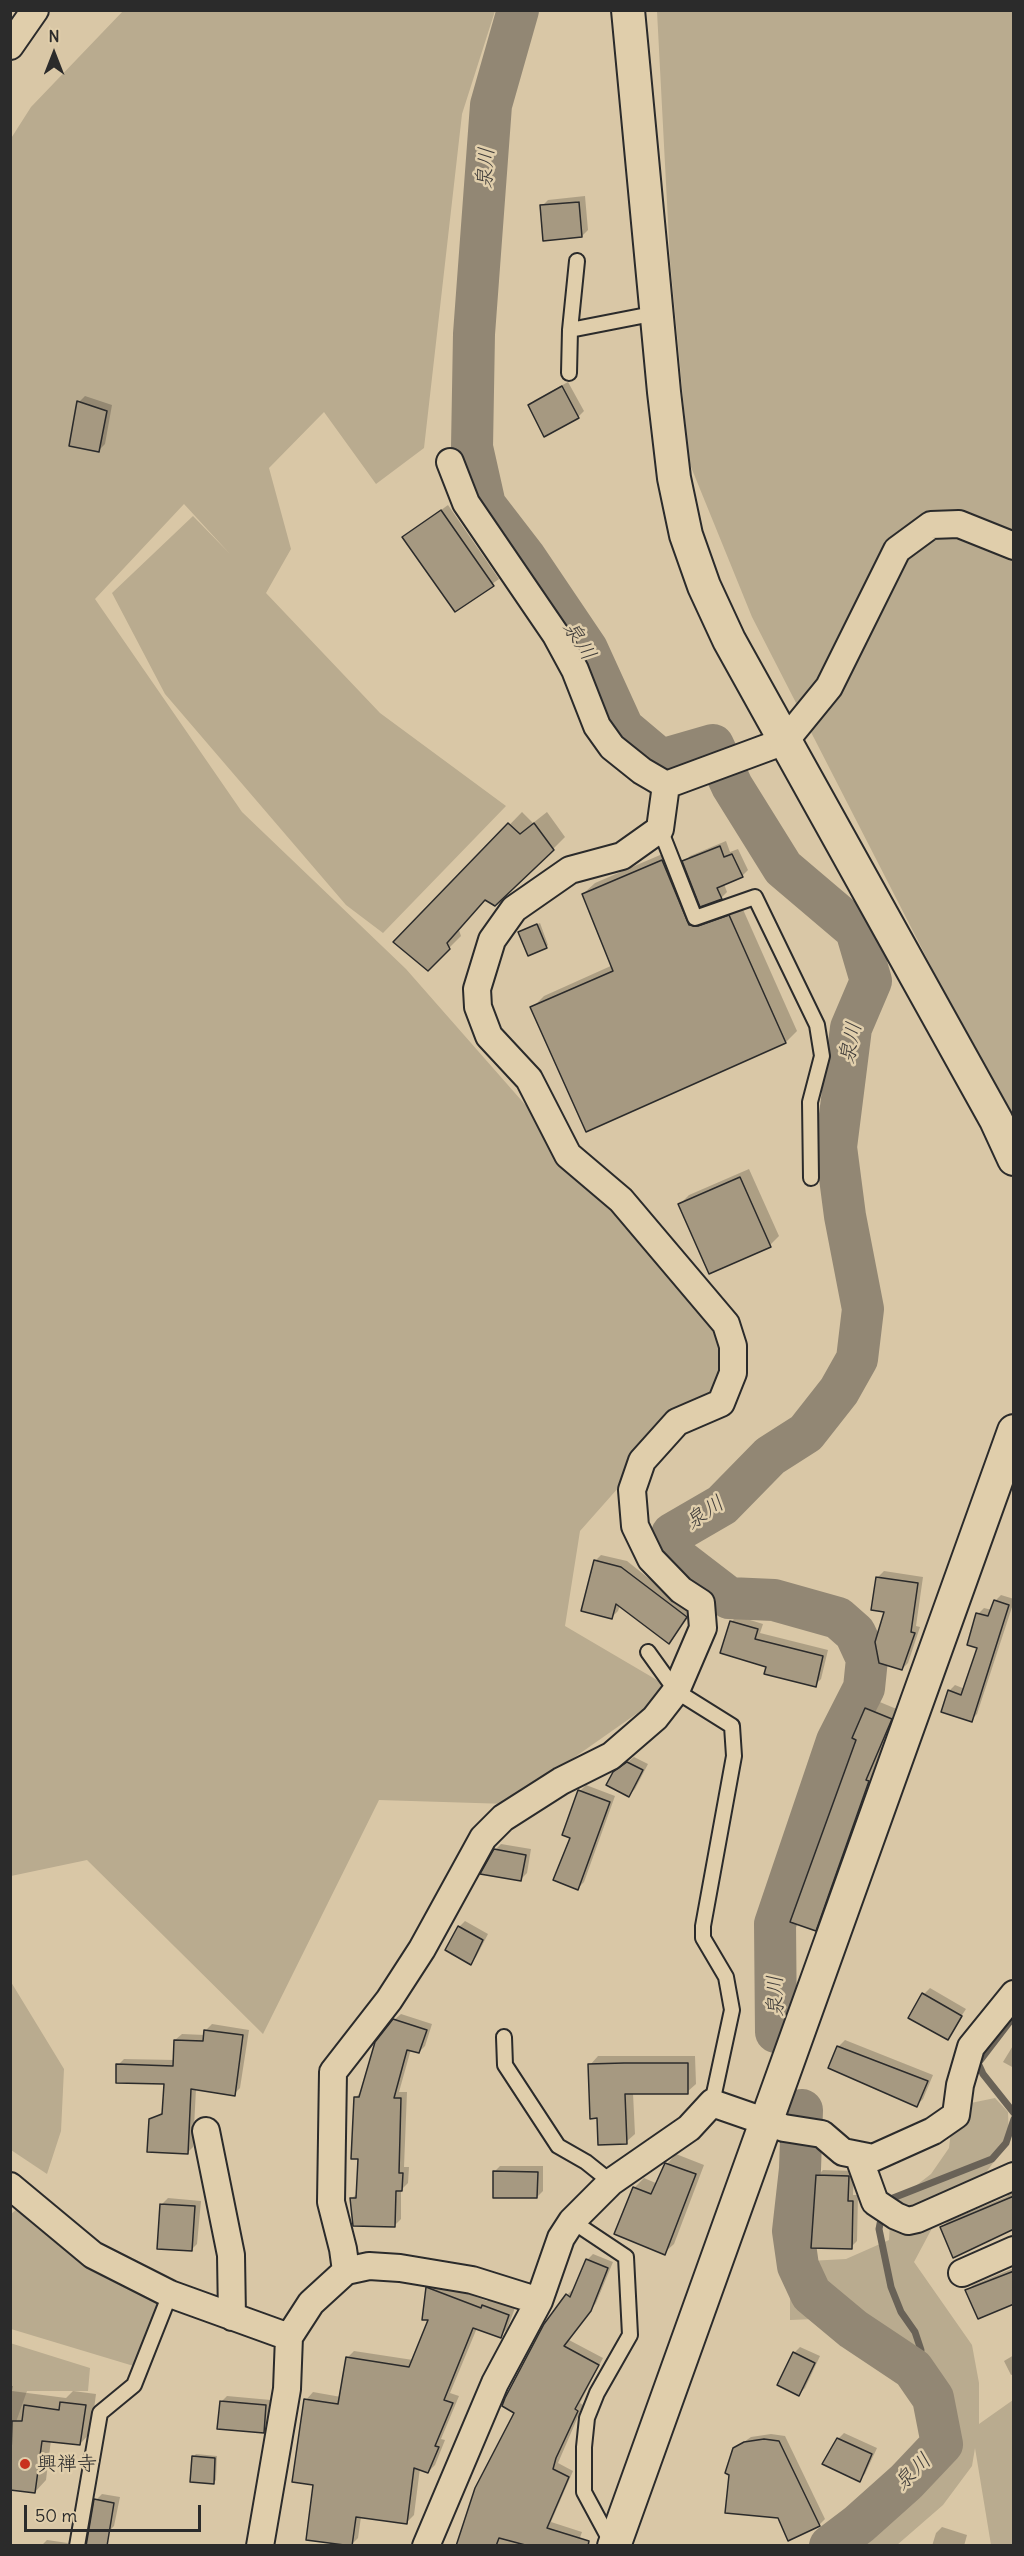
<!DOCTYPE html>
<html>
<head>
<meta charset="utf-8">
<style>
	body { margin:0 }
	#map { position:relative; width:1024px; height:2556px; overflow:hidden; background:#d9c7a6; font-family:Delius,sans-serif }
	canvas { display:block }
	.frame { position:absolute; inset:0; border:12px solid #2b2b2b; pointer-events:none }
	.north { position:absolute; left:24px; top:24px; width:60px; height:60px; -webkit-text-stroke:4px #e0ceab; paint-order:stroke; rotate:0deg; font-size:16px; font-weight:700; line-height:24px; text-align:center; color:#2b2b2b }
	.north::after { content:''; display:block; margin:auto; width:21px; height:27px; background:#2b2b2b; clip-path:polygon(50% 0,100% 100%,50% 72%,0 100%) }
	.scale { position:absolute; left:24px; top:2505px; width:177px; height:27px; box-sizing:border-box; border:3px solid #2b2b2b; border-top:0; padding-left:8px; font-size:18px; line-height:21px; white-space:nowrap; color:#2b2b2b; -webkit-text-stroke:4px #e0ceab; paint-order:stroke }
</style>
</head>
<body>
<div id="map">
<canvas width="1024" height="2556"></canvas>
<div class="frame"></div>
<div class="north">N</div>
<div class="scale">50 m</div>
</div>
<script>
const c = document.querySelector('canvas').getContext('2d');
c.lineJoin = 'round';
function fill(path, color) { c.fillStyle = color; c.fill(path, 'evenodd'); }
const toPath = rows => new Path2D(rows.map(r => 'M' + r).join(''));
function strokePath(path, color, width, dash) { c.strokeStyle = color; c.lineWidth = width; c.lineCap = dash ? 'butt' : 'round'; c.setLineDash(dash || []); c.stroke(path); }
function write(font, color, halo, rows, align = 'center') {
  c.font = font + ' Delius,"Klee One",sans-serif'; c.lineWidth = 5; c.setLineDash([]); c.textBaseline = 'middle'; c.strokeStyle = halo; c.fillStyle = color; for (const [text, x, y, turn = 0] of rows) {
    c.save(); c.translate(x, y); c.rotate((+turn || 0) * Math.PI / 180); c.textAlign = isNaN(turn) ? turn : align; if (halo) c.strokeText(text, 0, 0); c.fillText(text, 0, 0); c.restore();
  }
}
fill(toPath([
	[123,11,495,11,462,114,424,448,376,484,324,412,269,468,291,549,266,593,380,713,506,806,383,933,346,905,165,694,112,593,193,516,230,554,184,504,95,599,242,812,406,969,731,1339,721,1403,642,1461,580,1531,565,1626,662,1683,666,1693,508,1804,379,1800,263,2034,87,1860,11,1876,10,140,31,107],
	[657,11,1013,11,1013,1128,980,1073,957,1017,752,617,689,462,670,260],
	[11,1982,64,2069,61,2131,47,2174,11,2150],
	[995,2098,1008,2112,1009,2141,982,2178,938,2217,914,2262,972,2345,979,2383,979,2424,1013,2400,1013,2545,991,2545,975,2448,972,2466,943,2505,897,2545,841,2545,942,2444,934,2377,882,2341,840,2318,790,2320,790,2262,846,2259,889,2240,891,2205,931,2174,949,2148,951,2131,966,2104],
	[17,2209,166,2301,137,2367,11,2329,10,2215],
	[10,2343,90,2368,88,2391,27,2391,11,2436]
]), '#b9ab8f');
fill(toPath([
	[585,196,588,230,582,236,542,206,548,200],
	[568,382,584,411,578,417,529,406,535,400],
	[85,396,112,405,105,444,99,450,79,402],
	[448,505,499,579,455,610,404,537],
	[522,812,533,823,547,812,565,837,553,849,486,899,459,930,461,936,428,969,396,942],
	[726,841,730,852,738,849,748,870,742,876,724,884,727,892,721,898,684,862,690,856],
	[674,849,701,914,741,905,797,1031,786,1042,532,1008,544,996,613,965,583,894,595,883],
	[540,923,548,945,546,947,520,932],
	[749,1169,779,1236,770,1245,680,1204,689,1195],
	[601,1555,627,1561,692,1613,669,1642,620,1605,618,1611,612,1617,595,1561],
	[884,1571,923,1577,916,1626,920,1627,908,1663,902,1669,878,1577],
	[1001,1595,1014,1599,1014,1601,977,1714,971,1720,949,1691,955,1685,965,1689,979,1647,978,1614,984,1608,992,1610,995,1601],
	[737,1616,763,1624,760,1633,828,1650,821,1679,815,1685,768,1666,731,1622],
	[875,1700,899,1710,873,1772,877,1773,824,1921,815,1929,858,1739,854,1738,866,1708],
	[634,1757,648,1764,635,1789,629,1795,614,1773],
	[586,1785,615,1796,584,1882,578,1888,572,1838,580,1791],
	[501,1844,531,1849,527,1873,521,1879,495,1850],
	[465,1921,488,1934,476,1957,470,1963,459,1927],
	[930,1988,966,2009,947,2038,924,1994],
	[401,2014,432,2024,425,2046,419,2052,411,2049,399,2092,407,2092,404,2167,409,2167,408,2183,401,2190,401,2219,395,2225,352,2198,358,2193,359,2157,355,2098,361,2092,394,2020],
	[212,2024,249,2030,240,2088,234,2094,196,2089,193,2147,187,2153,151,2120,164,2111,165,2082,118,2065,124,2059,175,2060,175,2040,182,2034,205,2035,206,2030],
	[845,2040,933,2075,923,2099,917,2105,830,2067,839,2046],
	[1014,2044,1014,2068,1003,2062],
	[598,2056,695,2056,696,2084,687,2092,633,2093,635,2134,626,2142,590,2065],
	[676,2154,704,2165,674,2244,664,2253,634,2188,644,2178,658,2184,667,2164],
	[500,2166,543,2166,543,2191,537,2197,494,2172],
	[823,2170,854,2171,853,2195,858,2195,857,2241,851,2247,817,2176],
	[1014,2190,1014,2226,942,2227,948,2221,1006,2197],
	[168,2198,201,2201,197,2244,191,2250,162,2204],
	[593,2254,613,2262,596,2303,569,2340,603,2358,580,2403,583,2405,558,2463,573,2471,551,2522,582,2532,577,2546,457,2546,567,2295,573,2289,575,2291,587,2260],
	[1014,2268,1014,2302,967,2291,973,2285],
	[434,2281,487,2301,490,2298,515,2308,507,2329,500,2336,477,2328,450,2393,459,2396,441,2439,445,2440,435,2465,428,2472,420,2468,414,2515,407,2522,361,2517,358,2538,351,2545,315,2484,306,2400,313,2392,341,2397,347,2358,354,2351,413,2360,430,2319,427,2288],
	[800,2347,820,2356,805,2388,799,2394,794,2353],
	[1014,2355,1014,2374,1011,2375,1004,2361],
	[10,2386,13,2386,12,2391,66,2398,73,2391,96,2394,91,2432,80,2444,51,2440,46,2480,35,2492,10,2489],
	[227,2396,271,2400,269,2425,263,2431,221,2402],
	[844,2433,877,2448,865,2474,859,2480,838,2439],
	[771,2434,785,2436,825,2519,819,2525,779,2517,734,2449,751,2437],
	[196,2454,217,2456,216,2480,213,2483,193,2457],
	[102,2494,120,2497,114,2526,108,2532,96,2500],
	[942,2527,967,2535,964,2546,932,2546,936,2533],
	[47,2540,68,2543,67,2546,41,2546]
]), '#0003');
strokePath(toPath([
	[1014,2016,978,2063,983,2074,1014,2113],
	[886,2204,893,2198,992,2159,1006,2143,1014,2119],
	[882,2214,879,2229,891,2287,901,2312,915,2332,921,2350,916,2373]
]), '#696257', 7);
strokePath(toPath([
	[518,10,491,105,474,334,472,447,485,505,525,557,587,649,623,728,661,760,713,745,732,786,783,868,856,930,871,981,851,1028,836,1147,845,1216,863,1309,857,1359,839,1391,806,1433,770,1456,722,1505,672,1534,673,1555,729,1598,774,1600,838,1618,855,1633,867,1659,864,1688,837,1741,775,1924,776,2032],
	[802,2110,800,2169,793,2231,798,2266,811,2294,853,2329,913,2369,933,2398,942,2444,906,2482,859,2524,830,2546]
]), '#928774', 42);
const building = toPath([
	[579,202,582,237,543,241,540,205,579,202],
	[562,386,579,418,544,437,528,405,562,386],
	[77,401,107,411,99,452,69,446,77,401],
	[441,510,494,586,455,612,402,537,441,510],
	[508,823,520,834,534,823,554,850,495,906,485,900,447,943,450,949,428,971,393,942,508,823],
	[720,846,724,857,732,854,743,877,717,888,722,899,700,907,682,861,720,846],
	[662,860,689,925,698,926,729,915,786,1043,586,1132,530,1007,613,971,582,894,662,860],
	[537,924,547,948,528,956,518,932,537,924],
	[740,1177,771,1247,709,1274,678,1204,740,1177],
	[594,1560,621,1567,687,1617,669,1644,616,1604,612,1619,581,1611,594,1560],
	[876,1577,918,1583,911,1632,915,1633,902,1670,879,1663,875,1642,884,1612,871,1610,876,1577],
	[994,1600,1009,1605,972,1722,941,1712,948,1690,961,1695,977,1648,967,1645,976,1613,988,1616,994,1600],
	[730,1621,758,1629,755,1639,823,1656,816,1687,764,1674,766,1667,720,1653,730,1621],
	[865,1708,892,1719,866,1780,869,1781,816,1931,790,1922,856,1740,852,1738,865,1708],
	[627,1762,643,1770,629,1797,606,1785,613,1772,627,1762],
	[578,1790,610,1802,578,1890,553,1880,570,1838,562,1835,578,1790],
	[494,1849,526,1855,521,1881,480,1874,494,1849],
	[458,1926,483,1940,471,1965,445,1950,458,1926],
	[922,1993,962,2016,948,2040,908,2018,922,1993],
	[393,2019,427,2030,419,2053,407,2050,394,2098,401,2098,399,2173,403,2173,402,2191,396,2191,395,2227,353,2226,350,2198,356,2198,358,2159,351,2159,354,2097,359,2097,375,2042,393,2019],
	[204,2030,243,2035,235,2096,191,2089,188,2154,147,2152,149,2119,162,2114,164,2084,116,2083,116,2064,173,2066,174,2040,203,2041,204,2030],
	[837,2046,928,2081,917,2107,828,2068,837,2046],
	[624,2063,688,2063,688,2094,625,2094,627,2144,598,2145,597,2118,590,2119,588,2064,624,2063],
	[665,2163,696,2174,665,2255,614,2234,633,2187,651,2194,665,2163],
	[493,2171,538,2172,537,2198,493,2198,493,2171],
	[816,2175,849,2176,848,2201,853,2201,852,2249,811,2248,816,2175],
	[1014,2196,1014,2229,953,2258,940,2227,1014,2196],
	[160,2204,195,2206,192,2251,157,2249,160,2204],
	[586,2259,608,2268,591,2311,564,2346,599,2365,575,2409,578,2411,556,2458,553,2469,569,2477,547,2528,589,2541,588,2546,529,2546,499,2538,496,2546,456,2546,475,2488,514,2413,502,2406,505,2398,544,2324,566,2294,570,2297,586,2259],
	[1014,2271,1014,2304,978,2319,965,2290,1014,2271],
	[426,2287,481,2308,482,2305,509,2315,501,2338,473,2328,444,2400,453,2403,435,2446,439,2447,428,2473,414,2468,407,2524,356,2517,352,2546,306,2540,313,2485,292,2482,304,2399,338,2404,346,2357,409,2367,428,2320,422,2320,426,2287],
	[793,2352,815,2363,799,2396,777,2385,793,2352],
	[220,2401,266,2405,264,2433,217,2429,220,2401],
	[60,2402,86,2405,80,2445,42,2441,35,2493,10,2490,12,2421,22,2421,24,2405,59,2410,60,2402],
	[837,2438,872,2454,860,2482,822,2464,837,2438],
	[764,2439,779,2441,820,2526,788,2541,778,2518,725,2513,729,2475,725,2473,733,2448,744,2442,764,2439],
	[192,2456,215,2458,214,2484,190,2482,192,2456],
	[94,2499,114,2503,107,2546,86,2546,94,2499]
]);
fill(building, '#a69981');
strokePath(building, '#2b2b2b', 1.5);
const service = toPath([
	[570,330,657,313],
	[569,373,570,330,577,261],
	[660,829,695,918,755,897,817,1025,822,1056,810,1102,811,1178],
	[648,1652,676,1691,732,1726,734,1756,703,1926,703,1938,726,1977,732,2010,712,2103],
	[504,2037,505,2065,558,2146,586,2162,611,2182],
	[572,2221,626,2257,630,2335,597,2393,587,2418,584,2447,584,2492,612,2544],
	[77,2546,100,2413,134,2385,170,2294]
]);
const minor = toPath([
	[10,46,35,10],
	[450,462,466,503,556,635,575,670,597,726,612,747,642,771,666,785],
	[666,785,785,741,829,687,897,550,931,525,959,524,1014,546],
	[206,2131,231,2255,232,2317],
	[858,2155,875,2202,896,2216,908,2221,917,2219,1014,2176],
	[10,2186,93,2255,170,2294,289,2337,311,2303,346,2271,369,2266,400,2268,472,2280,539,2301],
	[346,2271,343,2249,331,2202,333,2072,389,2000,422,1949,483,1838,503,1818,561,1781,611,1756,655,1718,676,1691,703,1628,701,1603,681,1590,651,1559,635,1526,632,1490,642,1461,677,1422,721,1403,733,1373,733,1346,726,1324,621,1200,568,1155,529,1079,489,1036,478,1007,477,989,492,940,514,909,570,870,622,856,660,829,666,785],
	[962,2273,1014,2250],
	[260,2546,287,2389,289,2337],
	[426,2546,495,2383,539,2301,561,2238,572,2221,611,2182,689,2128,712,2103,784,2128,822,2134,843,2152,873,2158,933,2131,956,2115,960,2085,971,2047,1014,1994]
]);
const tertiary = toPath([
	[628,10,664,392,674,478,686,535,704,586,729,640,996,1120,1014,1159],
	[614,2546,1014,1431]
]);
strokePath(service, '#2b2b2b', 18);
strokePath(minor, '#2b2b2b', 30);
strokePath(tertiary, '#2b2b2b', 36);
strokePath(service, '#e0ceab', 14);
strokePath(minor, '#e0ceab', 26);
strokePath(tertiary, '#e0ceab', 32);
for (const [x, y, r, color] of [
	[25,2464,6,"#c8321e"]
]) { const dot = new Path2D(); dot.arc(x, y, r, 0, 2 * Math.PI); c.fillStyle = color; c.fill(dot); strokePath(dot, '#e0ceab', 2); }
write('20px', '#2b2b2b', '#e0ceab', [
	["興禅寺",37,2464]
], 'left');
write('italic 21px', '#403d3a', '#e0ceab', [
	["泉川",486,168,-86],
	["泉川",579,641,58],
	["泉川",851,1043,-78],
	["泉川",705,1513,-34],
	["泉川",776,1996,-91],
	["泉川",913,2472,-44]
]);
</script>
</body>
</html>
